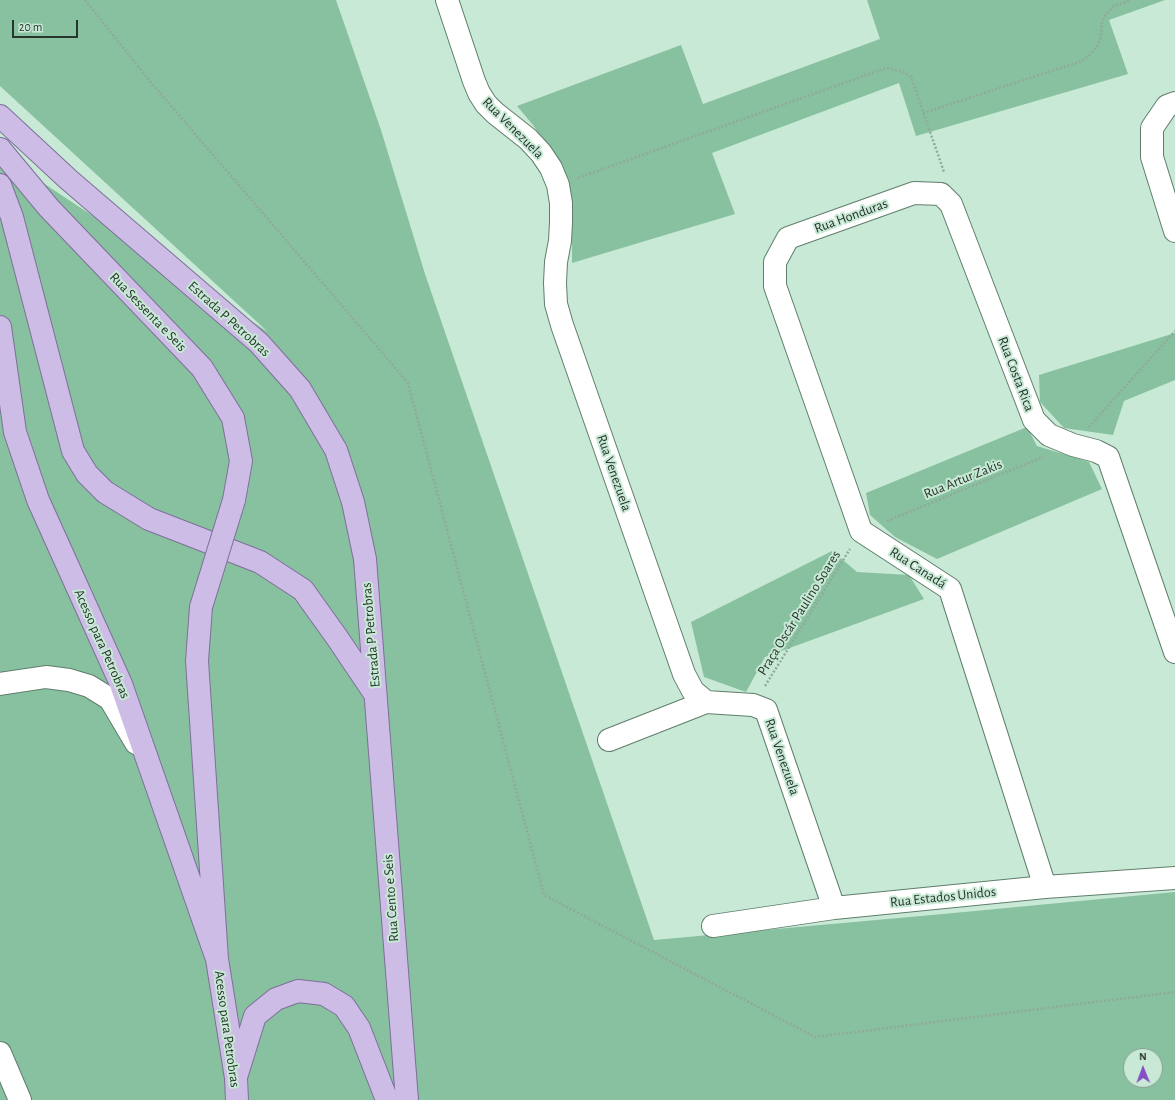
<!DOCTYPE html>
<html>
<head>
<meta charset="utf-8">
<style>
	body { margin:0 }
	#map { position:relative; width:1175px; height:1100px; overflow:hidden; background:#c8e9d5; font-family:"Alegreya Sans",sans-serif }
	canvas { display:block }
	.north { position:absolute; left:1123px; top:1048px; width:40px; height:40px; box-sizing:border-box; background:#c8e9d5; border:1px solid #88a192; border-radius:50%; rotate:359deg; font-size:11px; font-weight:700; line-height:16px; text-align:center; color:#28352d }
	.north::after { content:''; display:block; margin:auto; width:14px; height:18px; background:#864dc4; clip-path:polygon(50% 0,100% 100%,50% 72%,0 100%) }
	.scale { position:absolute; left:12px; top:20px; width:66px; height:18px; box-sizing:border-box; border:2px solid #28352d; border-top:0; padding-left:5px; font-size:12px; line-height:14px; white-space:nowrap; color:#28352d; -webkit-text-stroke:3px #c8e9d5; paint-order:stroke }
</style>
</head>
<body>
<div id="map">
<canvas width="1175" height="1100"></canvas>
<div class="north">N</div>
<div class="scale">20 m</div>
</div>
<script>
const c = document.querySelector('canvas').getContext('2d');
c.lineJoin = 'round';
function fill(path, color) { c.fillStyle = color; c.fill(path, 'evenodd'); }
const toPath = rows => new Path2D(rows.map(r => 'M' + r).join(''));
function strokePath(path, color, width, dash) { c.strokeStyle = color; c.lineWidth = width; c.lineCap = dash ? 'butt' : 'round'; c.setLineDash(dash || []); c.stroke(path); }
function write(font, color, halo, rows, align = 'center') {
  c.font = font + ' "Alegreya Sans",sans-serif'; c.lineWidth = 4; c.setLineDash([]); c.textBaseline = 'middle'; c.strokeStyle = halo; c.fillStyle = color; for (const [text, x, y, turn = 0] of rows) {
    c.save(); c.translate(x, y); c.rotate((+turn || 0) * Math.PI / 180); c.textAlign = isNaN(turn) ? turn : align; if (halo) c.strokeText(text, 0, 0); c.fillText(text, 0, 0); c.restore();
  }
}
fill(toPath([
	[0,0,336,0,381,130,425,274,654,940,943,914,1175,892,1175,1100,0,1100,0,159,10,161,268,332,0,86],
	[1131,1056,1155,1056,1155,1080,1131,1080],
	[867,0,1165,0,1109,20,1128,74,916,136,899,83,712,153,735,214,572,263,572,226,570,199,546,145,533,125,517,106,681,45,703,104,880,39],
	[1175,333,1175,380,1124,401,1113,435,1064,428,1040,402,1039,375],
	[1027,427,1037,446,1089,462,1102,489,937,559,895,537,870,515,866,493],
	[832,551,857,572,909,575,924,599,765,657,746,692,704,677,691,622]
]), '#88c1a0');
const minor = toPath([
	[447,0,474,81,479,93,486,104,495,113,528,139,541,153,551,168,558,185,561,203,561,222,560,241,556,262,555,283,556,304,562,325,684,674,693,691,706,702,753,705,766,710,834,908],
	[1175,103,1167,106,1152,128,1152,157,1175,231],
	[0,684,46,677,69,680,89,686,110,699,136,743],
	[609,740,706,702],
	[1045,887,950,589,861,531,775,286,775,262,788,238,914,193,941,194,951,204,1034,420,1049,435,1073,445,1096,451,1108,457,1175,652],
	[713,926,834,908,1045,887,1175,878],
	[0,1053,20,1100]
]);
const major = toPath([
	[0,116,69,180,259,343,300,389,336,450,353,502,365,559,407,1100],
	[0,149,49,208,202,368,233,418,241,461,234,500],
	[0,185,12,217,73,451,87,474,105,492,149,519,260,562,303,590,338,639,375,694],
	[0,327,15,432,38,500,121,684,217,959],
	[201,607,197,661,217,959,236,1078,237,1100],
	[237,1074,255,1016,276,999,298,991,324,994,344,1006,359,1028,387,1100]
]);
strokePath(minor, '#607e6c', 24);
strokePath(major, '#7d7099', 24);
strokePath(toPath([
	[85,0,149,80,408,383,544,895,815,1037,1175,992],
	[923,113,1082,61,1091,54,1098,45,1101,35,1102,21,1107,13,1114,6,1131,0],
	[578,178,883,69,888,68,903,72,911,77,944,172],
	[1089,427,1175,331],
	[887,521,1043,457],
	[765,686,850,549]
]), '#90aa9a', 2.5, [2, 2]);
strokePath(minor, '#fff', 22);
strokePath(major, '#cdbce5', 22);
const majorBridge = toPath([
	[201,607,234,500]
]);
strokePath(majorBridge, '#7d7099', 24, []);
strokePath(majorBridge, '#cdbce5', 22);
write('14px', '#28352d', '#c8e9d5', [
	["Rua Venezuela",513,128,45],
	["Rua Honduras",851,216,-20],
	["Rua Sessenta e Seis",148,312,46],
	["Estrada P Petrobras",229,319,42],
	["Rua Costa Rica",1016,374,69],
	["Rua Venezuela",614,473,71],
	["Rua Artur Zakis",963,479,-22],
	["Rua Canadá",918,568,33],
	["Praça Oscár Paulino Soares",799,613,-58],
	["Estrada P Petrobras",371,635,-95],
	["Acesso para Petrobras",102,644,66],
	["Rua Venezuela",782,757,71],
	["Rua Estados Unidos",943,897,-6],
	["Rua Cento e Seis",391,898,-94],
	["Acesso para Petrobras",227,1029,82]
]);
</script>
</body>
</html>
